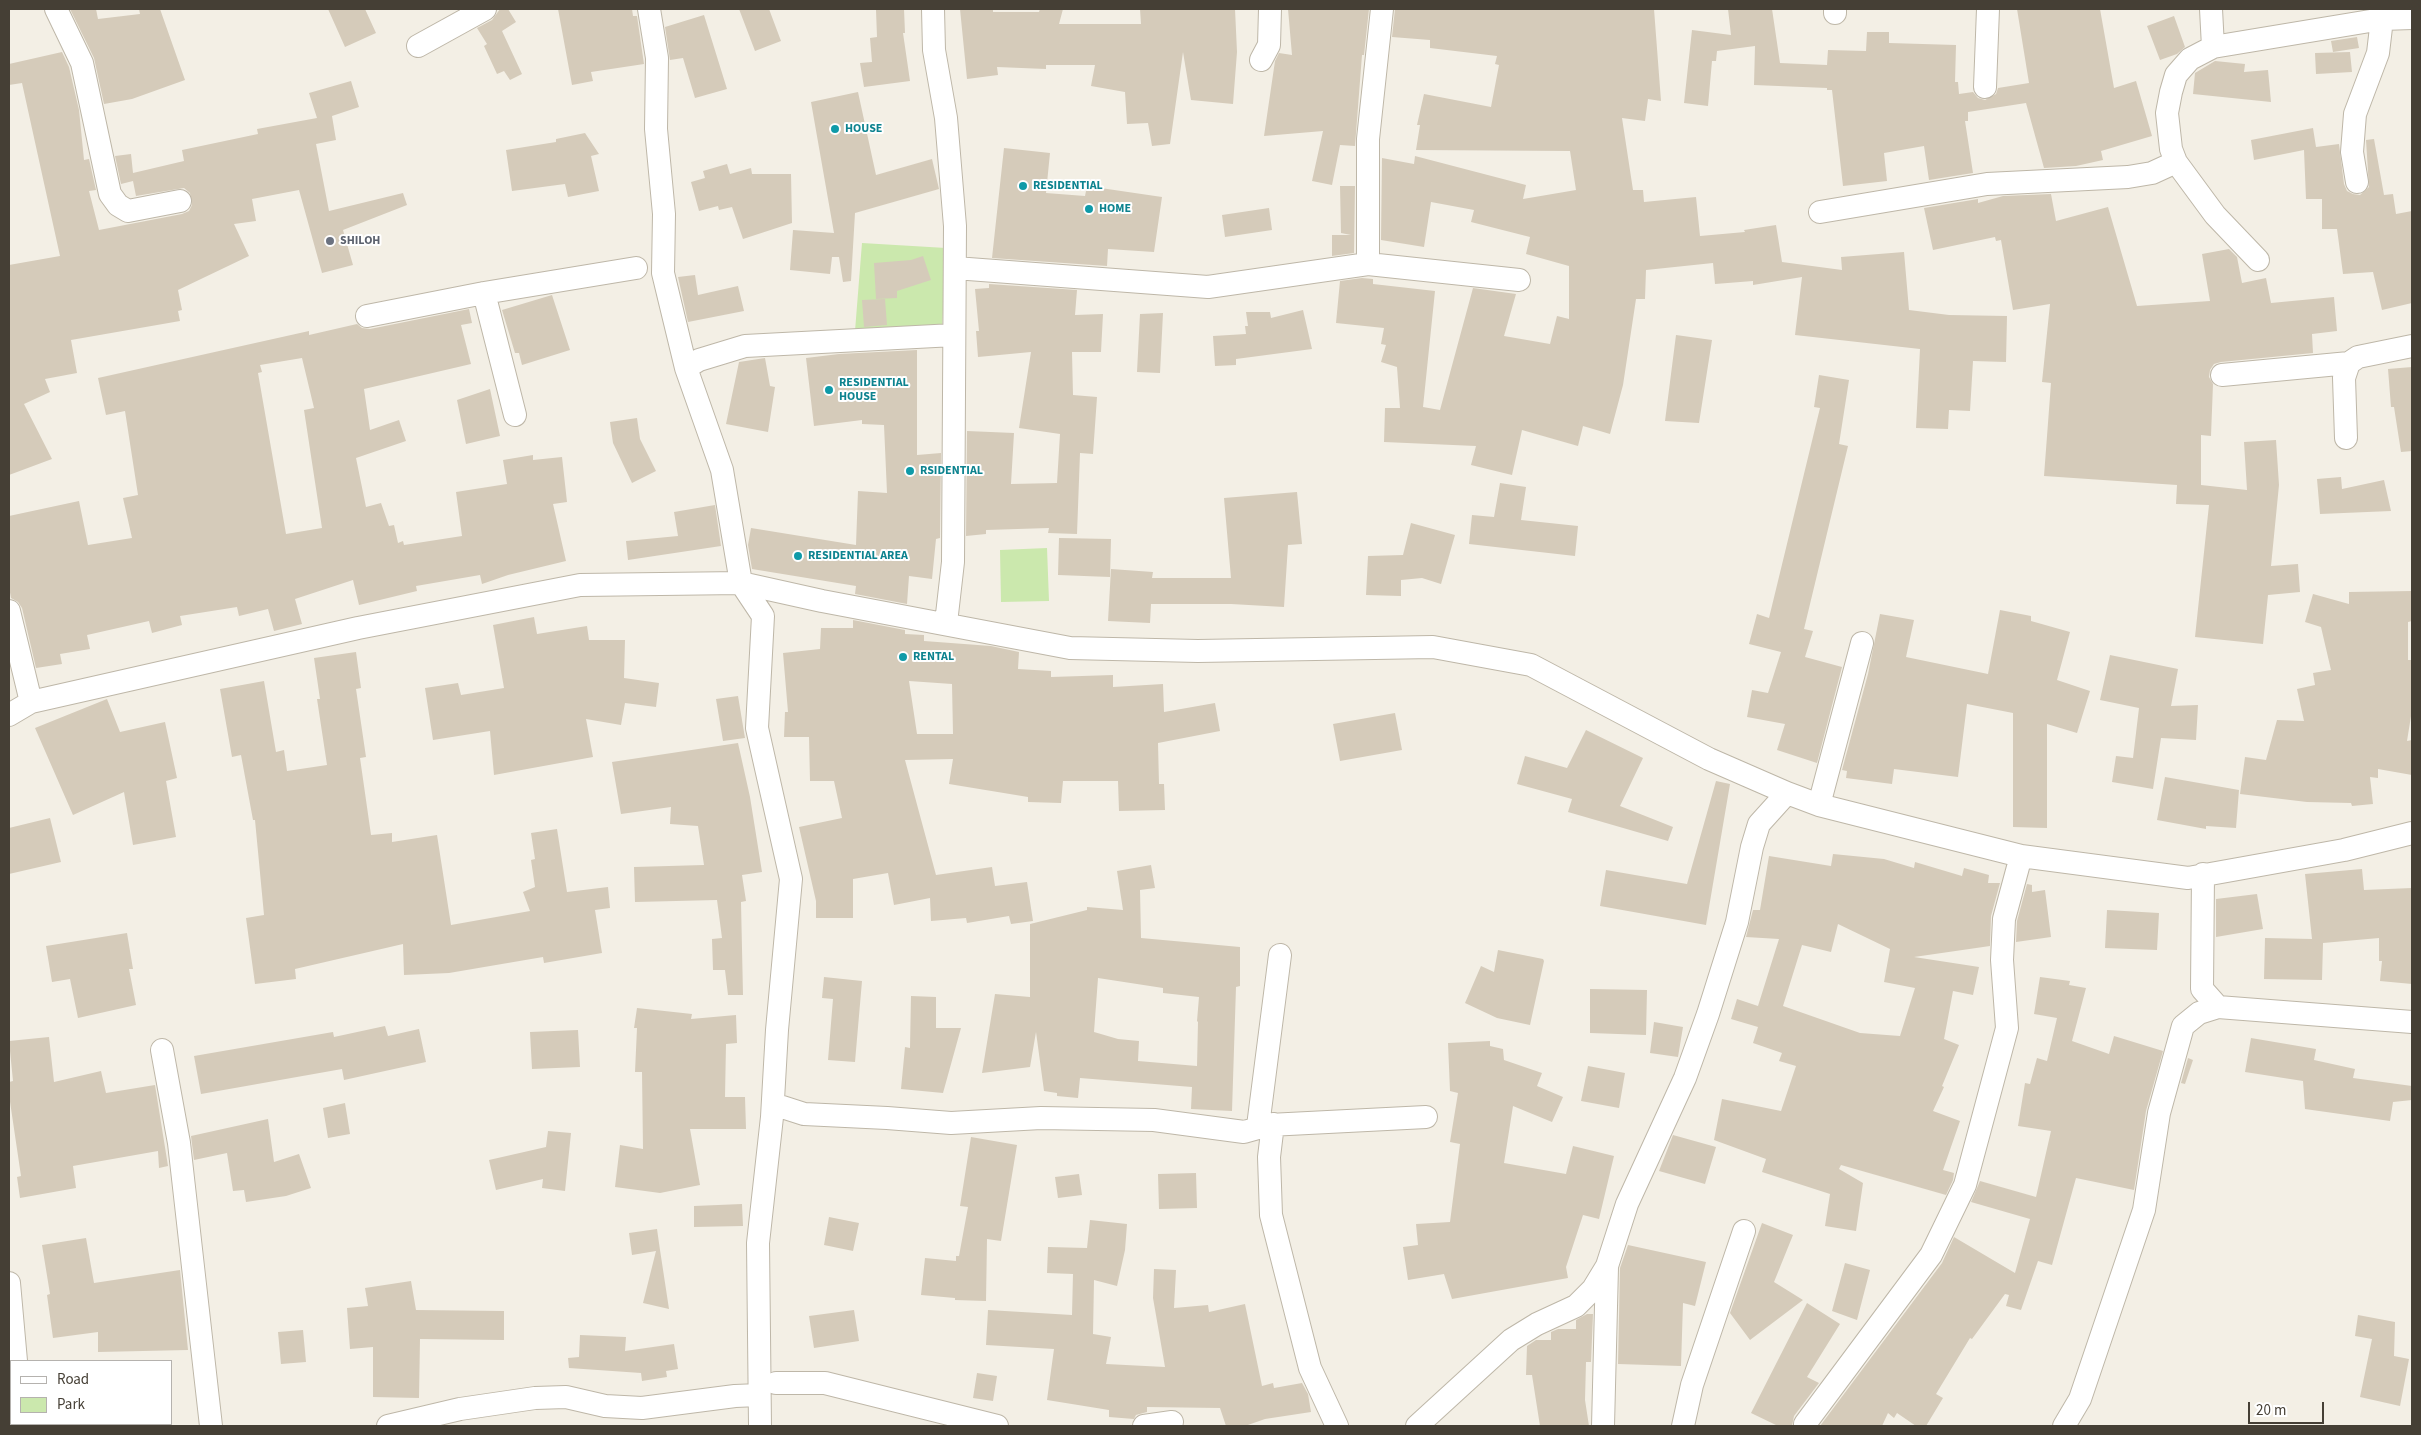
<!DOCTYPE html>
<html>
<head>
<meta charset="utf-8">
<style>
	body { margin:0 }
	#map { position:relative; width:2421px; height:1435px; overflow:hidden; background:#f3efe5; font-family:"Source Sans 3",sans-serif }
	canvas { display:block }
	.frame { position:absolute; inset:0; border:10px solid #453f35; pointer-events:none }
	.legend { position:absolute; left:10px; top:1360px; width:162px; height:65px; box-sizing:border-box; background:#fff; border:1px solid #b5b2ae; margin:0; padding:6px 9px; list-style:none; font-size:15px; color:#453f35 }
	.legend li { display:flex; align-items:center; gap:10px; height:25px }
	.legend b { width:25px; border:1px solid #b5b2ae }
	.scale { position:absolute; left:2248px; top:1402px; width:76px; height:22px; box-sizing:border-box; border:2px solid #453f35; border-top:0; padding-left:6px; font-size:15px; line-height:18px; white-space:nowrap; color:#453f35; -webkit-text-stroke:4px #fff; paint-order:stroke }
</style>
</head>
<body>
<div id="map">
<canvas width="2421" height="1435"></canvas>
<div class="frame"></div>
<ul class="legend">
<li><b style="height:6px;background:#fff"></b>Road</li>
<li><b style="height:14px;background:#cbe8ad"></b>Park</li>
</ul>
<div class="scale">20 m</div>
</div>
<script>
const c = document.querySelector('canvas').getContext('2d');
c.lineJoin = 'round';
function fill(path, color) { c.fillStyle = color; c.fill(path, 'evenodd'); }
const toPath = rows => new Path2D(rows.map(r => 'M' + r).join(''));
function strokePath(path, color, width, dash) { c.strokeStyle = color; c.lineWidth = width; c.lineCap = dash ? 'butt' : 'round'; c.setLineDash(dash || []); c.stroke(path); }
function write(font, color, halo, rows, align = 'center') {
  c.font = font + ' "Source Sans 3",sans-serif'; c.lineWidth = 4; c.setLineDash([]); c.textBaseline = 'middle'; c.strokeStyle = halo; c.fillStyle = color; for (const [text, x, y, turn = 0] of rows) {
    c.save(); c.translate(x, y); c.rotate((+turn || 0) * Math.PI / 180); c.textAlign = isNaN(turn) ? turn : align; if (halo) c.strokeText(text, 0, 0); c.fillText(text, 0, 0); c.restore();
  }
}
fill(toPath([
	[862,243,946,248,942,330,855,331],
	[1047,548,1049,601,1001,602,1000,550]
]), '#cbe8ad');
fill(toPath([
	[70,9,96,9,98,19,140,14,139,9,160,9,185,80,132,99,104,104,94,58],
	[328,9,365,9,376,33,345,47],
	[500,9,508,9,516,22,502,31,522,74,510,80,504,71,497,74,484,46,487,44,477,28,492,20],
	[558,9,632,9,633,16,637,16,644,64,591,72,593,81,572,85],
	[739,9,769,9,781,41,755,51],
	[904,9,905,33,903,33,910,81,864,87,860,63,872,62,870,38,877,37,876,10],
	[960,9,993,9,993,12,1039,12,1040,9,1063,9,1059,24,1141,24,1140,9,1235,9,1237,52,1233,104,1191,100,1183,52,1170,144,1152,146,1148,123,1127,124,1125,92,1091,86,1095,65,1046,65,1046,69,997,67,998,75,967,79],
	[1288,9,1369,9,1364,55,1362,55,1355,146,1340,145,1332,185,1312,181,1323,131,1264,136,1275,61,1279,53,1292,55],
	[1395,9,1654,9,1661,101,1648,99,1645,121,1622,118,1633,190,1643,190,1644,202,1696,197,1700,236,1745,232,1744,230,1776,225,1782,262,1842,270,1841,257,1904,252,1909,310,1949,315,2007,316,2006,362,1973,361,1970,411,1949,410,1948,429,1916,428,1920,349,1795,335,1802,277,1753,285,1753,281,1715,284,1713,263,1646,270,1645,299,1636,299,1623,385,1610,434,1583,426,1578,446,1522,430,1512,475,1471,465,1476,446,1384,442,1385,408,1400,408,1397,367,1381,362,1386,345,1381,344,1384,328,1336,323,1340,281,1362,278,1373,279,1373,284,1435,291,1423,407,1440,410,1473,288,1516,294,1504,336,1550,344,1557,316,1569,319,1569,266,1526,254,1530,237,1471,222,1474,210,1431,202,1424,247,1381,240,1382,158,1414,164,1415,156,1526,185,1523,199,1576,190,1570,151,1416,150,1420,125,1417,125,1424,94,1491,107,1499,65,1495,64,1497,56,1430,48,1430,40,1392,37],
	[1728,9,1772,9,1780,63,1827,65,1828,50,1866,51,1867,32,1889,32,1889,43,1956,45,1955,82,1958,82,1959,94,1973,92,1978,98,1985,100,1996,94,1998,88,2029,83,2017,9,2100,9,2114,88,2136,81,2152,136,2101,151,2103,160,2076,166,2044,168,2026,103,1968,112,1968,121,1965,121,1973,173,1929,180,1924,146,1884,153,1887,181,1843,186,1832,90,1827,90,1827,88,1754,85,1755,46,1717,51,1716,61,1712,61,1708,106,1684,103,1692,30,1731,35],
	[704,15,727,89,695,98,683,58,670,60,665,27],
	[2174,16,2185,47,2177,54,2160,60,2147,26],
	[2357,37,2359,48,2333,52,2331,41],
	[62,52,69,67,79,110,84,160,89,159,96,190,89,191,99,230,182,214,189,211,192,205,190,193,184,188,136,196,133,181,121,184,115,156,131,154,133,173,184,161,182,150,258,134,257,129,317,118,309,93,351,81,359,107,332,116,336,140,316,144,329,211,403,193,407,205,343,230,353,265,322,273,299,190,252,199,256,221,234,224,249,256,178,290,182,310,178,311,180,321,71,340,77,373,45,379,50,392,24,404,52,459,9,475,9,265,60,256,22,83,9,85,9,64],
	[2350,52,2352,72,2316,74,2315,53],
	[2215,61,2245,64,2244,72,2268,70,2271,102,2193,94,2195,73],
	[858,92,876,175,932,159,939,189,855,213,851,281,843,282,839,257,832,257,830,274,790,270,793,230,834,233,811,102],
	[2313,128,2316,147,2339,144,2344,184,2347,191,2353,194,2360,195,2369,187,2366,140,2374,139,2384,195,2393,194,2396,214,2412,211,2412,303,2382,310,2373,272,2343,274,2337,229,2322,229,2322,199,2306,199,2304,150,2254,160,2251,140],
	[585,133,599,154,591,156,599,191,568,197,565,184,512,191,506,150,556,142,556,139],
	[1004,148,1050,153,1046,193,1085,196,1087,186,1162,197,1154,252,1108,249,1107,266,992,258],
	[727,164,730,174,751,168,752,174,791,174,792,223,743,239,732,207,719,210,718,206,699,211,691,182,705,178,703,171],
	[1340,186,1355,186,1354,253,1332,256,1332,235,1351,235,1341,233],
	[2051,194,2056,221,2108,207,2137,306,2210,301,2202,254,2229,249,2237,257,2242,283,2266,278,2271,303,2334,297,2337,331,2312,334,2313,353,2221,362,2214,364,2210,370,2209,377,2213,384,2211,436,2201,435,2201,485,2247,490,2244,442,2276,440,2279,485,2271,566,2298,564,2300,592,2268,595,2263,644,2195,637,2209,505,2176,504,2177,485,2044,476,2051,383,2042,382,2050,304,2013,310,2001,240,1996,241,1995,237,1933,250,1924,208,1978,199,1978,203,2003,196],
	[1269,208,1272,230,1225,237,1222,215],
	[923,256,931,280,897,291,897,298,876,299,874,263,911,260],
	[695,275,698,295,738,286,744,311,688,322,678,277],
	[989,284,1077,290,1075,315,1103,314,1101,352,1072,352,1073,395,1097,397,1093,454,1080,453,1077,534,1048,533,1049,528,986,530,986,534,966,536,967,431,1014,433,1011,484,1057,483,1060,434,1019,428,1031,352,978,357,976,331,979,331,975,289,989,288],
	[552,295,570,350,522,365,519,353,515,353,502,310],
	[885,299,887,325,864,327,862,300],
	[469,309,472,323,461,325,471,364,364,389,370,430,399,420,406,441,356,458,366,507,381,503,389,526,394,525,398,543,403,541,404,545,462,536,456,492,507,484,503,460,533,455,533,460,562,457,567,502,553,504,566,561,508,575,482,584,480,575,416,586,417,591,359,605,353,580,295,599,302,624,274,631,268,609,239,616,237,607,180,616,182,625,152,633,149,621,87,635,90,649,60,654,62,664,36,668,22,608,18,602,11,598,9,587,9,516,79,501,88,545,132,538,123,498,138,495,125,411,106,415,98,378,309,331,309,335,357,324,362,328,370,329],
	[302,358,314,408,304,410,322,528,286,534,258,373,262,372,260,365],
	[1303,310,1312,349,1236,359,1236,365,1215,366,1213,336,1246,334,1245,326,1248,326,1246,312,1270,312,1271,318],
	[1163,313,1160,373,1137,372,1140,314],
	[1676,335,1712,340,1699,423,1665,421],
	[917,350,917,455,941,453,940,538,936,539,932,579,909,576,907,604,855,594,856,586,752,569,748,545,751,528,856,545,858,491,887,493,884,425,862,424,862,420,814,426,806,358,839,354],
	[765,358,770,386,775,387,768,432,726,424,739,362],
	[2412,367,2412,451,2401,452,2394,407,2391,407,2388,369],
	[1819,375,1849,380,1839,444,1848,446,1804,629,1813,631,1805,657,1842,667,1817,763,1777,750,1785,724,1747,717,1752,690,1768,693,1781,652,1749,644,1757,614,1769,618,1820,408,1814,407],
	[490,389,500,436,466,444,457,400],
	[637,418,640,439,656,471,632,483,613,443,610,422],
	[2341,477,2342,489,2384,480,2391,511,2320,514,2317,479],
	[1500,483,1526,487,1521,520,1578,526,1575,556,1469,544,1472,515,1494,517],
	[1297,492,1302,544,1288,545,1284,607,1231,604,1151,604,1150,623,1108,621,1111,569,1153,572,1152,578,1231,578,1224,498],
	[715,505,721,546,628,560,626,541,678,536,674,512],
	[1411,523,1455,535,1441,584,1422,578,1401,580,1401,596,1366,595,1368,556,1403,555],
	[1059,538,1111,539,1110,577,1058,575],
	[2412,591,2412,621,2408,622,2408,660,2412,660,2412,710,2407,741,2412,740,2412,775,2378,769,2378,778,2370,777,2373,804,2352,806,2351,803,2307,802,2240,794,2245,757,2266,760,2277,720,2304,721,2297,689,2315,685,2313,673,2331,670,2321,627,2305,622,2313,594,2349,604,2349,592],
	[2000,610,2031,616,2031,621,2070,632,2057,680,2090,691,2077,733,2047,724,2047,828,2013,827,2013,713,1967,704,1958,777,1894,769,1892,784,1846,778,1847,771,1842,770,1868,674,1880,614,1914,620,1906,657,1988,674],
	[534,617,537,634,587,626,589,640,625,640,624,678,659,683,656,707,625,703,621,725,586,719,593,757,494,775,490,731,433,740,425,688,458,683,461,695,504,688,493,625],
	[853,620,905,630,905,634,924,635,924,641,991,646,1019,652,1018,669,1051,671,1051,677,1113,675,1113,687,1163,684,1164,712,1215,703,1220,731,1158,743,1159,784,1164,784,1165,810,1119,811,1118,781,1063,781,1061,803,1028,802,1028,797,949,784,953,759,905,760,936,875,992,867,995,886,1027,882,1033,921,1011,924,1009,916,967,923,966,918,931,921,930,898,894,905,888,873,853,879,853,918,816,918,816,901,799,827,842,818,834,781,810,781,809,737,784,737,785,712,788,712,783,653,820,649,821,628,853,628],
	[909,681,952,684,953,734,917,734],
	[356,652,361,688,356,689,366,757,360,758,371,835,392,833,392,842,437,835,451,925,530,911,523,892,535,887,531,860,535,859,531,833,557,829,567,892,608,887,610,908,595,910,602,953,544,963,543,957,449,973,404,975,403,944,295,969,296,979,255,984,246,918,264,915,255,820,253,820,241,755,232,757,220,689,264,681,276,752,284,750,287,771,327,765,317,699,320,699,314,658],
	[2110,655,2178,669,2171,706,2198,705,2196,740,2161,738,2153,789,2112,782,2116,756,2133,758,2139,708,2100,700],
	[738,696,745,738,723,741,716,699],
	[107,699,120,732,165,722,177,778,166,781,176,837,133,845,124,792,73,815,35,728],
	[1395,713,1402,750,1340,761,1333,724],
	[1586,730,1643,758,1620,806,1673,827,1668,841,1568,812,1572,799,1517,784,1525,756,1567,768],
	[738,743,750,797,762,872,742,875,746,901,741,902,743,995,728,995,725,970,713,970,712,939,722,938,717,900,635,902,634,867,704,865,698,826,670,824,671,807,621,814,612,762],
	[2165,777,2239,790,2236,828,2206,826,2206,829,2157,820],
	[1716,781,1730,784,1706,925,1600,906,1606,870,1687,884],
	[50,818,61,862,9,874,9,828],
	[1833,854,1884,859,1914,868,1915,862,1962,876,1964,868,1989,875,1988,883,2000,883,1991,916,1990,946,1914,957,1979,967,1973,995,1953,991,1944,1039,1959,1045,1942,1086,1944,1087,1933,1111,1960,1121,1943,1170,1954,1173,1953,1180,1946,1195,1841,1165,1839,1169,1863,1183,1856,1231,1825,1226,1830,1194,1762,1172,1766,1159,1714,1140,1722,1099,1781,1111,1796,1066,1779,1061,1782,1053,1753,1043,1758,1027,1731,1019,1737,999,1758,1006,1779,939,1746,937,1753,910,1760,910,1769,856,1831,866],
	[1838,924,1890,949,1884,982,1915,988,1900,1036,1860,1033,1783,1006,1802,945,1831,952],
	[1151,865,1155,888,1140,890,1141,938,1240,947,1240,986,1236,987,1232,1111,1191,1109,1192,1087,1080,1078,1078,1098,1057,1096,1057,1093,1044,1091,1036,1032,1030,1067,982,1073,995,994,1030,997,1030,924,1087,910,1087,907,1123,910,1117,871],
	[1098,978,1163,988,1163,993,1199,997,1197,1021,1198,1022,1197,1066,1138,1061,1139,1041,1118,1039,1094,1032],
	[2362,869,2364,890,2412,888,2412,984,2380,981,2382,961,2379,961,2379,938,2323,943,2322,980,2264,979,2265,938,2312,939,2305,874],
	[2027,884,2032,885,2032,892,2045,890,2051,937,2016,942,2017,921],
	[2257,894,2263,929,2216,937,2216,899],
	[2107,910,2159,913,2157,950,2105,948],
	[127,933,133,969,129,969,136,1005,78,1018,70,979,52,982,46,946],
	[1498,950,1543,959,1544,961,1530,1025,1497,1018,1465,1003,1481,966,1494,972],
	[824,977,862,981,855,1062,828,1060,833,999,822,998],
	[2040,977,2070,981,2069,985,2086,988,2072,1041,2109,1054,2114,1036,2163,1051,2146,1111,2134,1190,2076,1178,2052,1265,2038,1261,2021,1310,2006,1306,2009,1295,2005,1294,1972,1339,1970,1338,1936,1394,1943,1398,1926,1426,1916,1426,1897,1413,1894,1418,1888,1413,1882,1426,1820,1426,1942,1263,1954,1237,2015,1273,2030,1219,1971,1202,1980,1181,2036,1197,2051,1131,2018,1126,2025,1083,2030,1084,2037,1058,2047,1061,2057,1018,2034,1014],
	[1590,989,1647,990,1646,1035,1590,1033],
	[911,996,936,997,936,1028,961,1028,943,1093,901,1089,905,1047,910,1048],
	[637,1008,692,1014,691,1019,736,1015,737,1043,726,1044,725,1097,745,1097,746,1129,690,1129,700,1185,660,1193,615,1187,620,1145,643,1149,642,1072,635,1072,637,1028,634,1028],
	[1654,1022,1683,1027,1678,1057,1650,1053],
	[385,1026,388,1036,419,1029,426,1062,344,1080,342,1069,201,1094,194,1056,333,1032,334,1037],
	[578,1030,580,1067,532,1069,530,1032],
	[49,1037,54,1082,101,1071,106,1093,155,1085,168,1166,159,1168,158,1151,73,1166,76,1188,20,1198,17,1177,21,1176,9,1095,9,1082,13,1081,9,1041],
	[2251,1038,2316,1049,2314,1060,2355,1069,2353,1078,2412,1086,2412,1100,2393,1102,2390,1121,2305,1109,2303,1081,2245,1072],
	[1490,1041,1490,1046,1503,1049,1504,1060,1542,1073,1537,1086,1563,1097,1552,1122,1513,1106,1504,1163,1566,1174,1573,1146,1614,1156,1599,1219,1583,1215,1566,1267,1568,1278,1452,1299,1444,1274,1408,1280,1403,1247,1418,1245,1416,1224,1450,1222,1460,1144,1450,1142,1458,1093,1450,1091,1448,1043],
	[2188,1058,2193,1060,2185,1084,2181,1083],
	[1588,1066,1625,1073,1619,1108,1581,1101],
	[345,1103,350,1134,328,1138,323,1108],
	[268,1119,274,1162,299,1154,311,1188,286,1196,246,1202,244,1190,233,1191,227,1153,194,1160,191,1136],
	[548,1131,571,1133,565,1191,542,1188,543,1179,496,1190,489,1160,546,1147],
	[1673,1135,1716,1147,1705,1184,1659,1171],
	[971,1137,1017,1145,1001,1241,987,1239,986,1301,955,1300,955,1298,921,1295,925,1258,956,1261,956,1256,959,1256,968,1207,960,1206],
	[1196,1173,1197,1208,1159,1209,1158,1174],
	[1079,1174,1082,1195,1058,1198,1055,1177],
	[742,1204,743,1226,694,1227,694,1206],
	[829,1217,859,1223,853,1251,824,1245],
	[1090,1220,1127,1224,1125,1250,1117,1286,1094,1280,1093,1334,1111,1337,1106,1364,1165,1367,1153,1298,1154,1269,1176,1270,1174,1308,1208,1305,1209,1312,1245,1304,1262,1386,1273,1383,1274,1388,1302,1383,1308,1394,1311,1412,1265,1419,1245,1426,1226,1426,1220,1408,1147,1407,1147,1412,1136,1415,1134,1419,1109,1417,1109,1410,1047,1400,1054,1349,986,1345,988,1310,1072,1315,1073,1274,1047,1273,1048,1247,1087,1248],
	[1762,1223,1793,1235,1774,1282,1803,1300,1750,1340,1730,1313],
	[657,1229,660,1250,669,1309,643,1303,656,1251,632,1255,629,1233],
	[86,1238,94,1283,180,1270,188,1350,98,1352,98,1332,53,1338,47,1295,50,1294,42,1245],
	[1628,1245,1706,1262,1695,1306,1683,1303,1681,1366,1618,1364,1620,1268],
	[1845,1263,1870,1270,1857,1320,1832,1311],
	[411,1281,416,1310,504,1311,504,1340,420,1339,419,1398,373,1397,373,1347,350,1349,347,1308,368,1306,365,1288],
	[1807,1303,1840,1324,1807,1377,1819,1383,1794,1416,1792,1426,1778,1426,1751,1413],
	[854,1310,859,1341,814,1348,809,1316],
	[1587,1314,1593,1314,1591,1362,1586,1362,1585,1400,1589,1426,1540,1426,1532,1375,1526,1375,1527,1346,1536,1340,1551,1340,1551,1332,1558,1329,1576,1329,1576,1320],
	[2358,1315,2395,1322,2394,1356,2409,1359,2400,1406,2360,1397,2372,1339,2355,1336],
	[303,1330,306,1362,281,1364,278,1332],
	[580,1335,626,1337,625,1351,674,1344,678,1369,666,1371,667,1377,642,1381,641,1373,569,1368,568,1358,579,1357],
	[977,1373,997,1376,993,1401,973,1398]
]), '#d5cbba');
const street = toPath([
	[56,9,82,63,110,194,118,205,128,211,180,201],
	[649,9,657,58,656,129,664,214,663,273,686,368,722,470,741,583,763,616,757,728,791,879,777,1030,772,1117,758,1243,760,1426],
	[933,9,934,50,946,118,955,226,953,562,946,623],
	[1382,9,1368,139,1368,264,1519,280],
	[2211,9,2213,47,2190,59,2176,75,2171,92,2167,113,2171,149,2176,162,2215,215,2258,260],
	[1835,13,1835,9],
	[418,46,485,9],
	[2213,47,2382,19,2412,18],
	[1261,60,1269,45,1270,9],
	[1985,87,1988,9],
	[2357,182,2352,152,2355,114,2378,53,2382,19],
	[1820,212,1987,184,2128,177,2152,173,2176,162],
	[955,268,1208,287,1368,264],
	[484,293,515,415],
	[367,316,484,293,636,268],
	[686,368,699,360,745,346,954,335],
	[2222,375,2349,363],
	[2346,438,2344,378,2349,363,2358,357,2412,346],
	[9,611,31,702],
	[9,715,31,702,358,628,580,585,741,583,822,601,1070,648,1198,651,1433,647,1531,665,1709,759,1787,793,1819,805,2021,856,2188,878,2344,850,2412,833],
	[1819,805,1862,643],
	[2203,874,2202,989,2218,1007],
	[162,1050,179,1143,211,1426],
	[773,1104,804,1114,887,1118,951,1123,1041,1118,1154,1120,1244,1132,1269,1125,1426,1117],
	[1273,1124,1269,1157,1271,1215,1310,1368,1337,1426],
	[1258,1126,1280,955],
	[9,1283,16,1361],
	[776,1383,825,1383,997,1426],
	[27,1424,28,1426],
	[1805,1424,1931,1255,1965,1185,2007,1028,2002,960,2004,919,2021,856],
	[388,1426,460,1409,535,1398,566,1397,605,1406,642,1408,735,1396,759,1395],
	[1144,1426,1172,1422],
	[1417,1426,1511,1340,1537,1324,1576,1306,1593,1289,1607,1266,1627,1204,1685,1078,1708,1014,1737,922,1752,847,1759,824,1787,793],
	[1603,1426,1607,1267],
	[1683,1426,1692,1385,1744,1231],
	[2064,1426,2080,1399,2144,1210,2159,1113,2183,1026,2199,1013,2218,1007,2412,1022]
]);
strokePath(street, '#beb7a8', 24);
strokePath(street, '#fff', 22);
for (const [x, y, r, color] of [
	[835,129,5,"#0f9aa8"],
	[1023,186,5,"#0f9aa8"],
	[1089,209,5,"#0f9aa8"],
	[330,241,5,"#6b7280"],
	[829,390,5,"#0f9aa8"],
	[910,471,5,"#0f9aa8"],
	[798,556,5,"#0f9aa8"],
	[903,657,5,"#0f9aa8"]
]) { const dot = new Path2D(); dot.arc(x, y, r, 0, 2 * Math.PI); c.fillStyle = color; c.fill(dot); strokePath(dot, '#fff', 2); }
write('bold 12px', '#0d838f', '#fff', [
	["HOUSE",845,129],
	["RESIDENTIAL",1033,186],
	["HOME",1099,209],
	["RESIDENTIAL",839,383],
	["HOUSE",839,397],
	["RSIDENTIAL",920,471],
	["RESIDENTIAL AREA",808,556],
	["RENTAL",913,657]
], 'left');
write('bold 12px', '#5b616d', '#fff', [
	["SHILOH",340,241]
], 'left');
</script>
</body>
</html>
